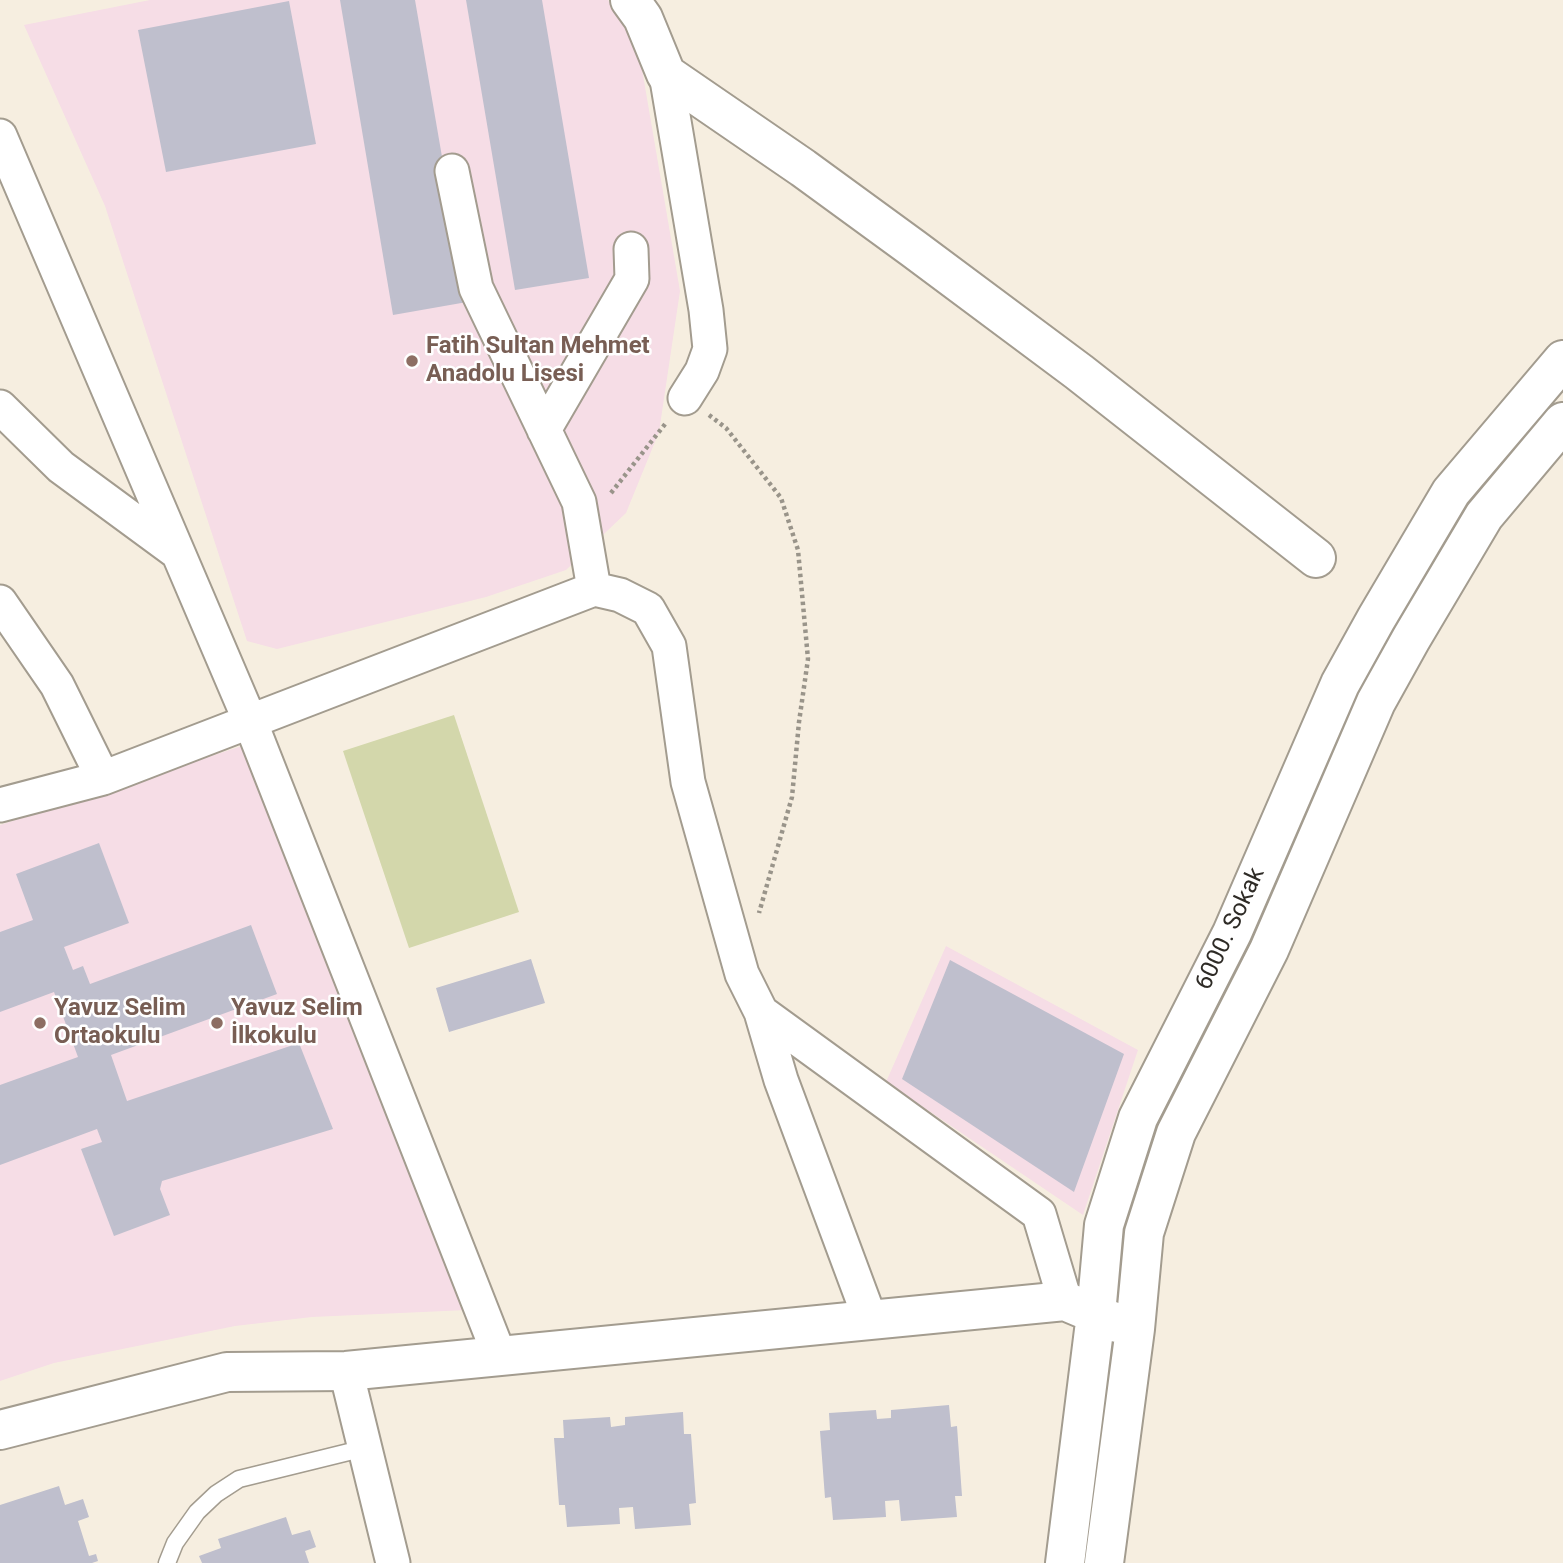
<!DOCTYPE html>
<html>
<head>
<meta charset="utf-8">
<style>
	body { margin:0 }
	canvas { display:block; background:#f6eee0 }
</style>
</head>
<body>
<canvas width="1563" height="1563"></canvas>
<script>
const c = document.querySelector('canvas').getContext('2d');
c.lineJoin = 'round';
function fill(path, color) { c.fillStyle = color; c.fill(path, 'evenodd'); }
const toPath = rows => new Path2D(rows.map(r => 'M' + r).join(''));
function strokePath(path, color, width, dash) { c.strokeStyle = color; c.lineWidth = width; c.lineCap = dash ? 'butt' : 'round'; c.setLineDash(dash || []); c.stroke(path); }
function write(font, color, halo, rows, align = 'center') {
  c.font = font + ' Roboto,sans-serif'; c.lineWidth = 5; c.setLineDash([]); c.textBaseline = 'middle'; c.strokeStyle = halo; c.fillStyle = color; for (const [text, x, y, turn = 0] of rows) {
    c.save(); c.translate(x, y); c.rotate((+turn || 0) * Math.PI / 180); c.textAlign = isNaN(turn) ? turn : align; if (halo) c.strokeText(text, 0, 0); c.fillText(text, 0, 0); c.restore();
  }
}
fill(toPath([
	[150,0,608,0,638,46,680,291,659,432,626,513,566,570,486,597,277,649,247,641,105,206,24,25],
	[245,745,467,1310,312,1317,235,1326,54,1363,0,1381,0,825],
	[946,946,1138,1050,1083,1215,886,1082]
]), '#f6dde6');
fill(toPath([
	[454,715,519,912,409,948,343,751]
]), '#d3d7ab');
fill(toPath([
	[340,0,415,0,467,302,393,315],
	[466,0,542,0,589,278,515,290],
	[289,1,316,144,166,172,138,30],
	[99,843,129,923,64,947,73,970,83,966,90,984,251,925,277,994,111,1055,127,1101,299,1043,333,1129,162,1181,160,1189,170,1215,114,1236,81,1149,102,1142,97,1129,0,1165,0,1085,78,1057,54,992,0,1012,0,932,33,920,16,874],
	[531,959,545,1003,449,1032,436,988],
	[950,960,1124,1054,1074,1192,902,1079],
	[949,1405,951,1427,957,1426,962,1496,955,1496,957,1517,901,1521,899,1500,885,1501,886,1517,833,1520,831,1497,825,1498,820,1431,830,1430,829,1413,876,1410,877,1419,891,1418,891,1410],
	[683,1412,684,1434,691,1434,696,1503,689,1504,691,1525,635,1529,633,1507,619,1508,620,1524,567,1527,565,1505,559,1505,554,1438,564,1438,563,1420,610,1417,611,1427,625,1425,625,1417],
	[59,1486,65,1505,83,1499,89,1517,78,1521,89,1556,96,1554,98,1561,92,1563,0,1563,0,1505],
	[286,1517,292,1535,310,1530,316,1547,305,1551,309,1563,202,1563,199,1556,221,1548,218,1539]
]), '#bfbfcd');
const service = toPath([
	[167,1563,175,1543,197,1512,216,1494,239,1479,365,1448]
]);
const minor = toPath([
	[666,74,706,310,710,349,702,371,685,398],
	[0,136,250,721,500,1357],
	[452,171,476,288,579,502,594,589],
	[0,407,61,467,178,553],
	[544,430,632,279,631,249],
	[0,602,57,685,103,778],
	[0,805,103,778,594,589,620,595,648,609,669,646,688,782,742,974,761,1012,781,1080,870,1319],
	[761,1012,1039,1214,1065,1301],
	[346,1371,393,1563]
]);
const tertiary = toPath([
	[630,0,643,18,666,74,803,168,914,249,1079,372,1316,558],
	[0,1430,227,1372,346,1371,1065,1301,1117,1323],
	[1065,1563,1096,1314,1104,1225,1138,1118,1232,933,1340,684,1376,619,1451,492,1563,360],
	[1104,1563,1135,1329,1144,1233,1176,1133,1269,950,1376,702,1411,639,1484,516,1563,422]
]);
strokePath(service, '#a39c8f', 19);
strokePath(minor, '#a39c8f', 37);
strokePath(tertiary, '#a39c8f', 42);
strokePath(toPath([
	[709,415,726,428,781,498,798,550,808,659,799,722,792,797,759,913],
	[611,493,666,423]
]), '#99948a', 4.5, [3.5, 3.5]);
strokePath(service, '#fff', 16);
strokePath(minor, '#fff', 33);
strokePath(tertiary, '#fff', 38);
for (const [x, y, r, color] of [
	[412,361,7,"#8d6e63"],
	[40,1023,7,"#8d6e63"],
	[217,1023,7,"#8d6e63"]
]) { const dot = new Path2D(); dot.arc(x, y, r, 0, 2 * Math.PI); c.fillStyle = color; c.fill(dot); strokePath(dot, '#fff', 2.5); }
write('bold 24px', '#785e54', '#fff', [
	["Fatih Sultan Mehmet",426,347],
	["Anadolu Lisesi",426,375],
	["Yavuz Selim",54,1009],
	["Ortaokulu",54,1037],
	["Yavuz Selim",231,1009],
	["İlkokulu",231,1037]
], 'left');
write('24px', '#2e2b26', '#fff', [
	["6000. Sokak",1231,929,-65]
]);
</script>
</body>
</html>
